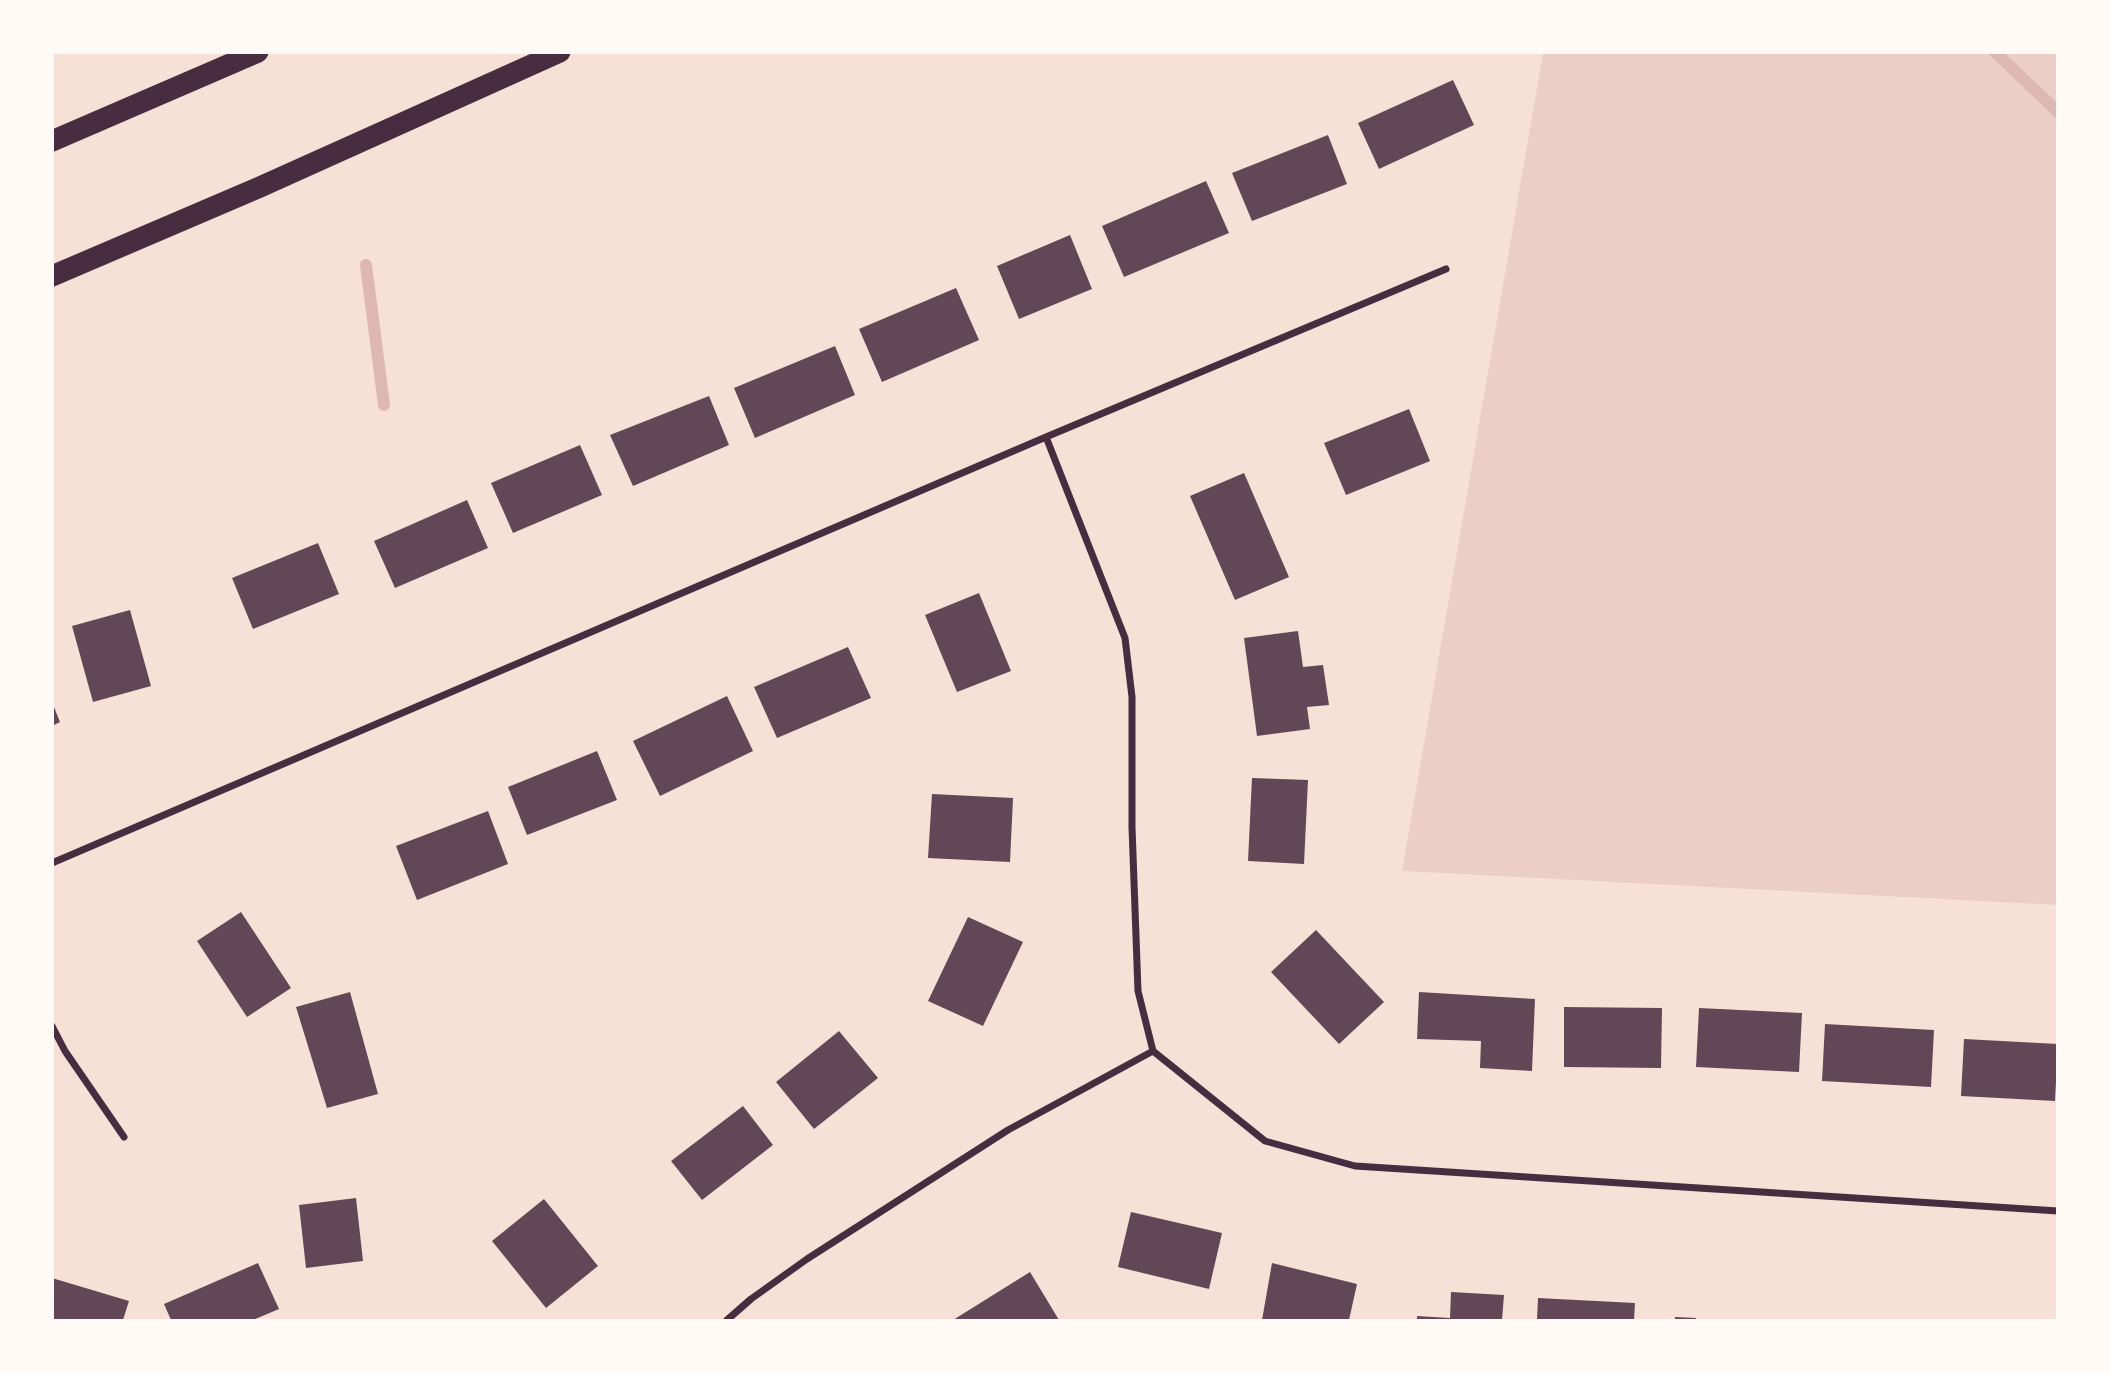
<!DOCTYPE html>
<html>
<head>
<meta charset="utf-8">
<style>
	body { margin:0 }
	#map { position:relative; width:2110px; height:1373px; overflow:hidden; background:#f7e1d7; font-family:Inter,sans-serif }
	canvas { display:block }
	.frame { position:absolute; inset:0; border:54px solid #fffaf5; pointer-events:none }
</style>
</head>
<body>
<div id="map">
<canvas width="2110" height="1373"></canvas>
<div class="frame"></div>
</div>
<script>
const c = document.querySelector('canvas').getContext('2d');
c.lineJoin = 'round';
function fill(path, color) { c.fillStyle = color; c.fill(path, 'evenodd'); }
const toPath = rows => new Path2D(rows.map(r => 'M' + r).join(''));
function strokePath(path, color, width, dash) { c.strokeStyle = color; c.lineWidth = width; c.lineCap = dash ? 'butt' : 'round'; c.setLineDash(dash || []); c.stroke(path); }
fill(toPath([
	[1543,53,2057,53,2057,905,1402,871]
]), '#ebcfc5');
strokePath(toPath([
	[1995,52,2058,112],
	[366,265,384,405]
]), '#dcb8b0', 12);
fill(toPath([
	[1453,80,1474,125,1379,169,1358,123],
	[1328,135,1347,184,1252,221,1232,173],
	[1206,181,1229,233,1124,277,1102,226],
	[1070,235,1092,289,1019,319,997,266],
	[956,288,979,340,882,382,859,329],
	[835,346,855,395,755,438,734,388],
	[709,396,729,445,633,486,610,435],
	[1409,409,1430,461,1346,495,1324,443],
	[580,445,602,495,513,533,491,483],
	[1244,473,1289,577,1235,600,1190,496],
	[467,500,488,548,395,588,374,541],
	[318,543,339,594,253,629,232,578],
	[979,593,1011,671,957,692,925,615],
	[130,610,151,686,93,702,72,626],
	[1298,631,1303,667,1323,665,1329,705,1307,707,1310,729,1257,736,1244,638],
	[848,647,871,698,777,738,754,687],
	[727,696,753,751,660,796,633,741],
	[52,702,60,722,52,726],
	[597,751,617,800,527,835,508,787],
	[1252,778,1308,780,1304,864,1248,861],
	[932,794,1013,798,1010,862,928,858],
	[488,811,508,864,417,900,396,846],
	[241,912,291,988,247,1017,197,941],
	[968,917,1023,942,983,1026,928,1001],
	[1316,930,1384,1002,1339,1044,1271,972],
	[350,992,378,1094,327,1108,296,1007],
	[1419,992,1535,999,1532,1071,1480,1068,1481,1041,1417,1039],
	[1564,1007,1662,1008,1661,1068,1564,1067],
	[1699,1008,1802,1013,1799,1072,1696,1067],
	[1825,1024,1934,1030,1931,1087,1822,1081],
	[839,1031,878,1078,814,1129,776,1082],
	[1964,1039,2058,1044,2055,1101,1961,1096],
	[743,1106,773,1145,702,1200,671,1161],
	[356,1198,363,1261,306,1268,299,1205],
	[544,1199,598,1266,546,1308,492,1241],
	[1131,1212,1222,1233,1209,1289,1118,1267],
	[258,1263,279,1309,253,1320,171,1320,164,1304],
	[1272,1263,1357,1284,1349,1320,1262,1320],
	[1030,1272,1059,1320,953,1320],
	[52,1278,129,1301,123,1320,52,1320],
	[1451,1292,1504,1295,1502,1320,1417,1320,1417,1316,1450,1318],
	[1538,1298,1635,1303,1634,1320,1537,1320],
	[1675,1317,1696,1318,1696,1320,1675,1320]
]), '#644757');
strokePath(toPath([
	[1046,437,1125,638,1132,697,1132,827,1138,991,1153,1051,1265,1141,1355,1166,2058,1211],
	[52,863,1046,437,1446,269],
	[52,1026,65,1051,124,1137],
	[727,1320,751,1299,807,1259,1008,1130,1153,1051]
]), '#4a2c40', 7);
strokePath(toPath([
	[52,141,258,52],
	[52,276,260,187,560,52]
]), '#4a2c40', 21);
</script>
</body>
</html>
